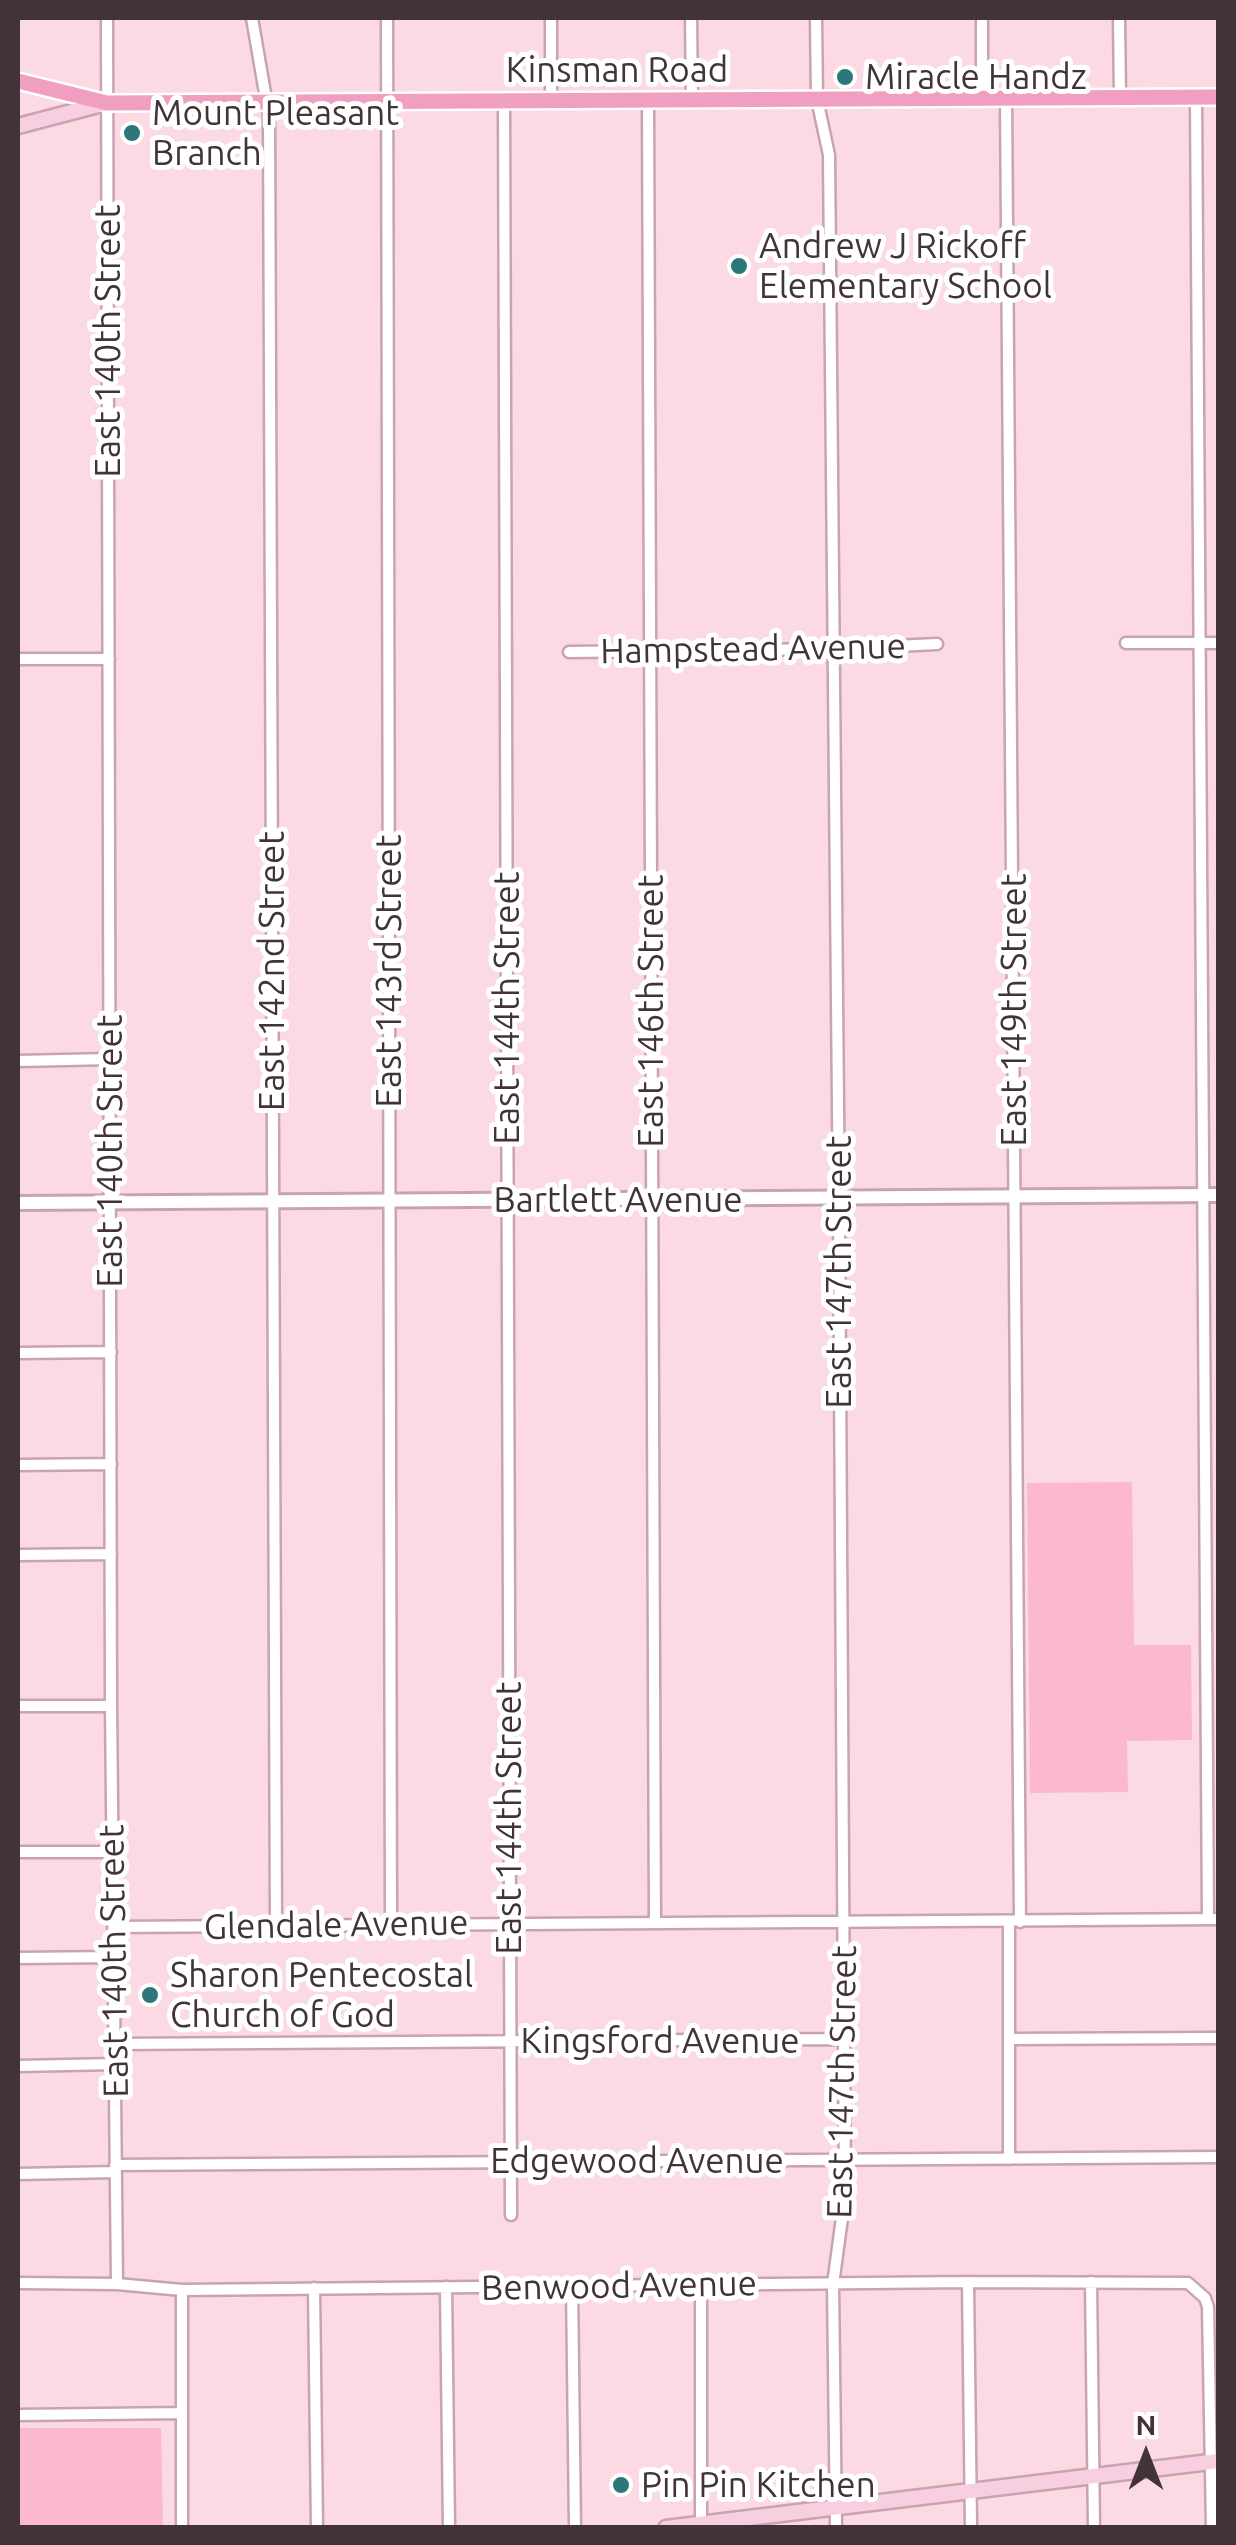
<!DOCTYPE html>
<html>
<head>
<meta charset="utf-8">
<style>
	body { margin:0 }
	#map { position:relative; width:1236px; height:2545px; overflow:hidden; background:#fbdae4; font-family:Ubuntu,sans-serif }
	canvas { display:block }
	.frame { position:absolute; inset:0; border:20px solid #423338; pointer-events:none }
	.north { position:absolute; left:1096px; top:2405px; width:100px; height:100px; -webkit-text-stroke:8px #fff; paint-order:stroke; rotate:0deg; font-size:28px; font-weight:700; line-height:40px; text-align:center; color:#423338 }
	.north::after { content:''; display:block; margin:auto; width:35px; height:45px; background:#423338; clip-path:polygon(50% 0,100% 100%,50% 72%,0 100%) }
</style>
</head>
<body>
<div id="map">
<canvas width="1236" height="2545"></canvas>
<div class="frame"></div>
<div class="north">N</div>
</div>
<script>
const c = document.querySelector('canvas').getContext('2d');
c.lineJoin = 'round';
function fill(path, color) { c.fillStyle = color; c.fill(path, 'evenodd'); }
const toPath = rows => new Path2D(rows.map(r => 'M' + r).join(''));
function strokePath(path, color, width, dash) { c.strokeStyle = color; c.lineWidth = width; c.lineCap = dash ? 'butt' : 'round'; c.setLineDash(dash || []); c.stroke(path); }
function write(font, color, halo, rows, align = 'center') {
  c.font = font + ' Ubuntu,sans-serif'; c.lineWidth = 10; c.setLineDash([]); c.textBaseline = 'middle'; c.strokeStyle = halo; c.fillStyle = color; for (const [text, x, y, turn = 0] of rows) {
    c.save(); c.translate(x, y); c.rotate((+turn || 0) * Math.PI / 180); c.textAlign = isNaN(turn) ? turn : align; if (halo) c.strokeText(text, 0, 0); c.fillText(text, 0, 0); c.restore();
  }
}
fill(toPath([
	[1132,1482,1134,1645,1191,1645,1192,1740,1127,1741,1128,1792,1030,1793,1027,1483],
	[18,2428,161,2428,163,2527,18,2527]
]), '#fcb8ce');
const minor = toPath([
	[107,18,111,1706,117,2284],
	[252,18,269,116,276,1926],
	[387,18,391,1925],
	[691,18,692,99],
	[816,18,817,99,829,155,839,1209,845,2196,833,2284,836,2528],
	[982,18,982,98],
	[1119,18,1120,97],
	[1196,97,1208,1919],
	[1006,98,1020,1922],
	[504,100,511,2215],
	[551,100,551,18],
	[648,100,655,1923],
	[1126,643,1218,643],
	[569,652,833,649,937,644],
	[18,659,109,659],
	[18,1061,110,1059],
	[18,1353,111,1352],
	[18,1465,111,1464],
	[18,1555,111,1554],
	[18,1706,111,1706],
	[18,1852,114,1852],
	[1009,1922,1009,2159],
	[114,1927,1218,1919],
	[18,1958,114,1957],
	[1009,2039,1218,2038],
	[115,2044,845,2039],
	[18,2066,115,2064],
	[115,2165,1218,2157],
	[18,2174,116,2172],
	[968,2282,971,2528],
	[1091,2282,1094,2528],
	[18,2283,117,2284,182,2290,968,2282,1188,2283,1205,2298,1208,2307,1212,2528],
	[572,2284,575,2528],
	[446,2287,449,2528],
	[314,2288,317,2528],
	[182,2290,182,2528],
	[18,2415,182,2413],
	[701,2527,701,2284]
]);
const tertiary = toPath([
	[18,1203,1218,1195]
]);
const secondary = toPath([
	[18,126,106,103],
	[666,2528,1218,2461]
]);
const primary = toPath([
	[18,81,107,103,1218,97]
]);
strokePath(minor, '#c9a4af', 15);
strokePath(tertiary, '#c9a4af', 18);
strokePath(secondary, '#c9a4af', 19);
strokePath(primary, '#fff', 20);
strokePath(minor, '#fff', 10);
strokePath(tertiary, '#fff', 12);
strokePath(secondary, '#f8cfe0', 14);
strokePath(primary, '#f09fc0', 15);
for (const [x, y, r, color] of [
	[845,77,10,"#2d777a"],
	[132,133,10,"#2d777a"],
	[739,266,10,"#2d777a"],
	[150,1995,10,"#2d777a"],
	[621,2485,10,"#2d777a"]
]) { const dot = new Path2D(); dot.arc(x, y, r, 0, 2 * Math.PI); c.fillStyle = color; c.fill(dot); strokePath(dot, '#fff', 4); }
write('35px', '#423338', '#fff', [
	["Kinsman Road",617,70],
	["East 140th Street",108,341,-90],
	["Hampstead Avenue",753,649,-1],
	["East 142nd Street",272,971,-90],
	["East 143rd Street",389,971,-90],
	["East 144th Street",507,1008,-90],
	["East 149th Street",1014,1010,-90],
	["East 146th Street",651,1011,-90],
	["East 140th Street",110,1151,-90],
	["Bartlett Avenue",618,1200],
	["East 147th Street",839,1272,-90],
	["East 144th Street",509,1818,-90],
	["Glendale Avenue",336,1925,-1],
	["East 140th Street",114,1961,-91],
	["Kingsford Avenue",660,2041],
	["East 147th Street",842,2082,-89],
	["Edgewood Avenue",637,2161],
	["Benwood Avenue",619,2286,-1]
]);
write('35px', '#423338', '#fff', [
	["Miracle Handz",865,77],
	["Mount Pleasant",152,113],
	["Branch",152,153],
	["Andrew J Rickoff",759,246],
	["Elementary School",759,286],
	["Sharon Pentecostal",170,1975],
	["Church of God",170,2015],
	["Pin Pin Kitchen",641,2485]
], 'left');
</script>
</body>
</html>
